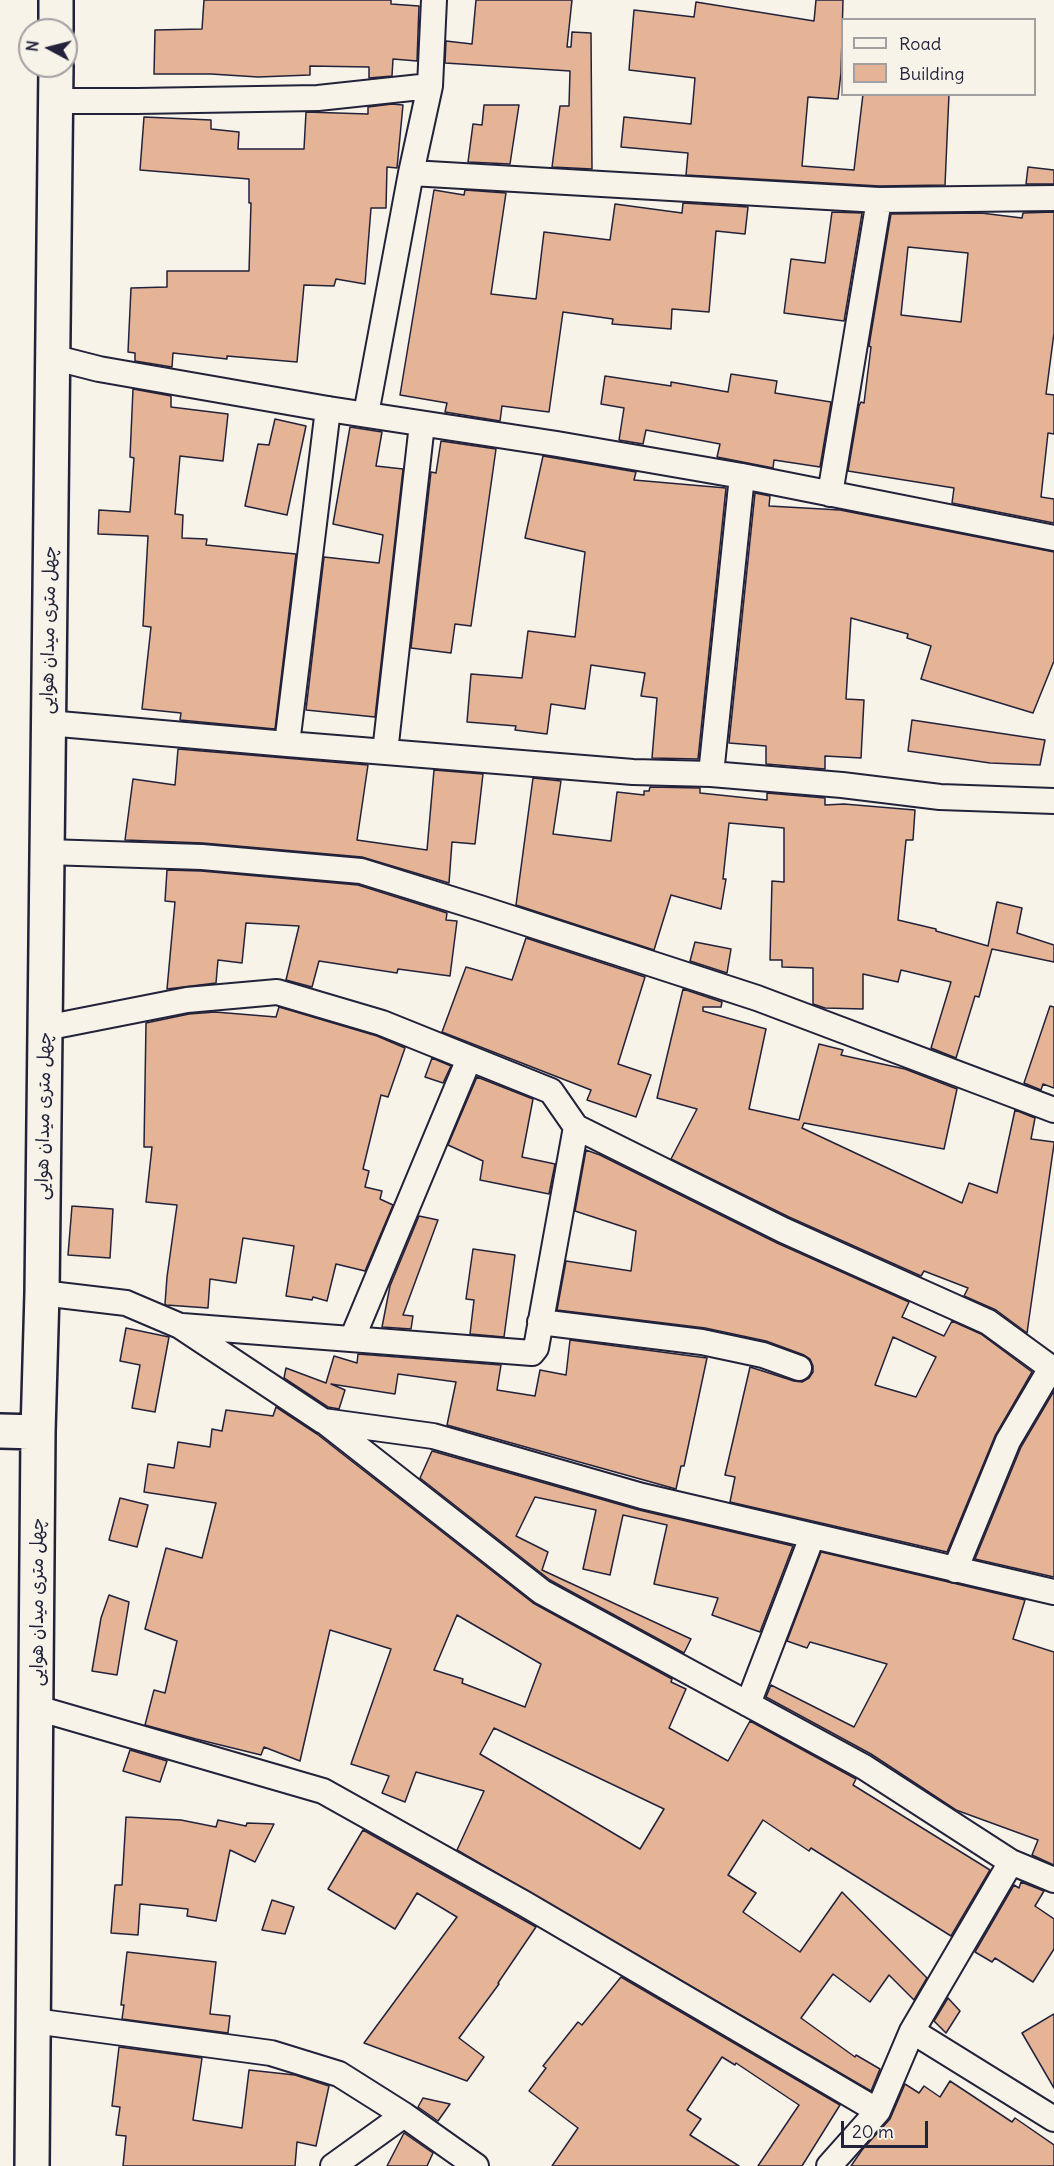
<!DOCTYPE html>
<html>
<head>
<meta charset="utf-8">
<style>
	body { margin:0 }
	#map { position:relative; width:1054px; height:2166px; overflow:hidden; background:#f7f3e8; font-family:Delius,sans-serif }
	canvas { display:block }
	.legend { position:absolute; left:841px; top:18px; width:195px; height:78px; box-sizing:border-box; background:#f7f3e8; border:2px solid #a29fa3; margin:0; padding:8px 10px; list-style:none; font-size:18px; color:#22223b }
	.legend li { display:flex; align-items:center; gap:12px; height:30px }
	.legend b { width:30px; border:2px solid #a29fa3 }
	.north { position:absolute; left:18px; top:18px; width:60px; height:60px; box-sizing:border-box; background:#f7f3e8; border:2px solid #a29fa3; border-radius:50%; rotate:277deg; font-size:16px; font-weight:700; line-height:24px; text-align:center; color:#22223b }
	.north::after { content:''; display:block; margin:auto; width:21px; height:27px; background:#22223b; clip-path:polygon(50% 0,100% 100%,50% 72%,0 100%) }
	.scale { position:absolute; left:841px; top:2121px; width:87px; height:27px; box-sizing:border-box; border:3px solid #22223b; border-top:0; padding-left:8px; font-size:18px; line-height:21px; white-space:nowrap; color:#22223b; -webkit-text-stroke:4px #f7f3e8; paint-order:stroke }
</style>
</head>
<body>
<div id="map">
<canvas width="1054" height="2166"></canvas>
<ul class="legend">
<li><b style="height:8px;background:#f7f3e8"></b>Road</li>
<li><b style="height:16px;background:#e5b396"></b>Building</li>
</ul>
<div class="north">N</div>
<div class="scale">20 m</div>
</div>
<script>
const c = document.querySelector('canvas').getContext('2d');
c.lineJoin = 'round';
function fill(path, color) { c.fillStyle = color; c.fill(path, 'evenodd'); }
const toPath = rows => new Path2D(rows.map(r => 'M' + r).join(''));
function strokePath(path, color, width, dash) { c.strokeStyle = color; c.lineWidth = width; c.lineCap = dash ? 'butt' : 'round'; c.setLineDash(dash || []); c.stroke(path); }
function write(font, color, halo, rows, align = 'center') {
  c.font = font + ' Delius,"Playpen Sans Arabic",sans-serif'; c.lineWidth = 4.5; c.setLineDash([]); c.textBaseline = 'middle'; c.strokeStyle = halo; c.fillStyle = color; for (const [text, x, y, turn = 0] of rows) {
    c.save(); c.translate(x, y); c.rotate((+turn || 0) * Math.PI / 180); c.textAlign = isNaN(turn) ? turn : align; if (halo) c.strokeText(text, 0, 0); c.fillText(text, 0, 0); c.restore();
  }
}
const building = toPath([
	[204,0,391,0,391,4,419,6,417,61,393,59,392,76,369,78,369,67,310,66,310,75,258,77,211,74,154,74,155,30,202,29,204,0],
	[476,0,572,0,567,47,571,47,572,32,591,33,592,169,552,167,560,106,569,106,570,71,445,63,446,41,472,44,476,0],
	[816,0,843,0,841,73,838,99,808,97,802,166,854,170,863,94,949,94,945,185,879,186,686,175,688,153,621,147,624,117,691,124,695,78,629,70,634,10,694,17,696,2,814,21,816,0],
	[392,104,403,105,397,168,387,167,386,208,371,208,365,284,336,279,334,286,304,285,297,362,227,356,227,359,173,353,172,367,135,361,135,353,128,352,131,288,167,287,167,271,249,271,251,203,249,203,249,179,140,170,144,117,211,120,211,129,239,132,238,149,304,149,306,112,368,114,368,107,392,104],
	[484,105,519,105,510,164,468,162,473,124,482,125,484,105],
	[1028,167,1054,170,1054,184,1026,184,1028,167],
	[434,190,464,195,465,190,506,193,491,294,536,299,544,232,610,240,615,204,682,213,683,203,748,207,745,234,716,231,709,312,672,309,671,329,612,324,613,319,563,312,549,412,502,406,500,421,445,412,447,403,400,395,434,190],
	[832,212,862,213,844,321,784,313,791,259,825,263,832,212],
	[1054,212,1054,333,1046,394,1054,395,1054,434,1048,433,1041,497,1054,499,1054,523,952,503,954,488,848,471,859,406,861,402,864,403,871,347,869,346,891,214,981,213,1022,218,1023,213,1054,212],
	[908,247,968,253,961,322,901,315,908,247],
	[731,374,777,381,775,393,831,402,820,467,774,460,773,468,717,457,720,444,646,430,643,444,619,440,624,408,601,404,605,376,671,386,671,382,728,392,731,374],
	[133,389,171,396,171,407,228,414,223,461,180,456,175,514,183,515,182,538,207,539,206,545,296,554,275,729,180,720,181,713,142,709,151,627,143,626,148,536,98,534,99,510,130,512,134,458,130,457,133,389],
	[275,419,306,426,287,515,245,506,258,444,269,445,275,419],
	[350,427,382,432,376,466,403,469,375,717,306,710,324,557,379,563,383,535,333,524,350,427],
	[441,441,496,449,471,626,455,624,451,653,411,648,431,472,436,473,441,441],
	[543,456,636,472,634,480,726,488,698,759,652,758,657,698,641,696,645,673,591,665,585,709,551,704,547,734,515,730,516,726,467,722,471,674,522,678,528,631,575,637,585,552,525,538,543,456],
	[755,493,770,496,769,506,840,510,1054,552,1054,661,1033,713,921,679,931,646,907,638,908,634,851,618,846,699,864,700,861,758,825,756,825,769,766,764,766,746,729,743,755,493],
	[912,720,1045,740,1040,765,990,763,908,751,912,720],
	[178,749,368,765,357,840,427,850,434,770,483,774,475,844,452,842,449,883,362,857,203,843,125,840,133,779,175,785,178,749],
	[533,778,561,781,553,834,611,841,617,792,644,795,644,791,649,791,650,787,700,788,700,793,767,800,767,793,825,798,825,805,844,804,915,810,913,840,906,840,898,920,936,929,936,931,988,946,997,902,1022,908,1017,933,1054,945,1054,962,992,949,979,997,975,996,956,1058,931,1048,951,982,901,970,898,982,863,974,863,1009,825,1008,813,1004,813,968,782,967,782,960,770,960,772,881,784,882,784,828,729,823,723,879,726,879,721,909,671,895,654,950,516,905,533,778],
	[167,870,201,871,358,885,447,913,446,920,457,921,450,976,398,969,397,973,319,961,312,987,286,980,299,926,246,923,242,963,218,960,216,983,167,989,175,902,165,901,167,870],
	[526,938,645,977,618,1064,651,1075,636,1117,587,1100,591,1090,442,1032,466,967,512,980,526,938],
	[695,942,731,949,727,973,690,961,695,942],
	[683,989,722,1002,721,1007,703,1007,703,1011,766,1029,749,1109,799,1120,819,1044,843,1050,841,1055,905,1069,957,1089,944,1149,804,1123,802,1128,962,1203,969,1183,997,1193,1015,1110,1035,1118,1031,1139,1054,1142,1054,1144,1027,1333,996,1310,964,1296,968,1288,924,1271,921,1276,789,1217,671,1159,697,1109,657,1098,683,989],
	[1050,1006,1054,1007,1054,1088,1043,1084,1041,1090,1024,1083,1050,1006],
	[279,1007,377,1036,405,1048,388,1097,381,1095,363,1169,369,1171,365,1187,382,1191,380,1199,393,1205,365,1271,336,1264,327,1301,313,1297,312,1300,286,1296,294,1246,243,1238,236,1283,210,1279,208,1308,166,1305,165,1304,167,1277,177,1205,146,1202,152,1147,144,1147,146,1023,189,1014,215,1012,276,1017,279,1007],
	[432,1058,451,1066,443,1083,425,1077,432,1058],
	[477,1077,533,1099,522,1157,555,1164,549,1194,480,1180,483,1161,448,1145,477,1077],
	[586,1150,600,1155,777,1243,909,1302,902,1317,944,1336,952,1321,981,1334,1032,1372,995,1436,947,1552,730,1502,735,1477,725,1475,750,1367,794,1381,802,1382,809,1378,813,1372,813,1366,810,1359,804,1355,766,1341,705,1328,557,1310,566,1261,631,1271,636,1231,575,1211,586,1150],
	[893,1337,936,1357,916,1397,875,1385,893,1337],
	[72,1206,113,1209,110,1258,68,1255,72,1206],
	[419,1216,438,1220,403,1315,413,1316,411,1329,382,1327,390,1286,419,1216],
	[473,1249,515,1255,504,1337,470,1334,474,1300,466,1299,473,1249],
	[126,1328,169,1337,155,1412,132,1408,140,1365,120,1361,126,1328],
	[570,1340,707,1358,684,1466,681,1466,676,1489,447,1425,456,1382,398,1374,395,1394,331,1384,345,1390,339,1409,328,1407,284,1378,286,1368,326,1383,334,1356,357,1363,358,1354,501,1365,497,1390,535,1396,540,1370,566,1375,570,1340],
	[1054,1391,1054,1577,975,1559,1021,1447,1054,1391],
	[276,1407,317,1434,533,1603,672,1679,671,1682,686,1689,669,1728,728,1761,750,1721,856,1779,853,1785,990,1870,951,1936,811,1848,809,1851,763,1820,728,1875,756,1893,743,1912,800,1952,842,1892,927,1978,914,2000,889,1975,870,2002,833,1974,801,2018,855,2057,856,2055,880,2069,871,2091,457,1850,484,1791,416,1772,405,1802,382,1793,389,1776,351,1764,391,1649,330,1630,300,1761,264,1747,261,1755,196,1739,145,1725,154,1690,165,1693,177,1641,145,1629,166,1548,202,1558,216,1503,144,1492,148,1464,174,1468,178,1442,210,1447,212,1429,222,1431,226,1410,273,1416,276,1407],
	[457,1615,541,1664,525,1707,462,1683,463,1679,434,1670,457,1615],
	[494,1728,664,1809,640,1849,480,1754,494,1728],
	[432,1451,639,1510,793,1546,760,1632,712,1615,718,1598,654,1584,667,1525,623,1515,610,1575,583,1569,596,1510,535,1497,516,1536,548,1552,542,1570,691,1639,684,1653,550,1580,420,1478,432,1451],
	[120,1498,148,1505,137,1547,109,1540,120,1498],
	[821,1552,1025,1600,1013,1639,1054,1652,1054,1865,1032,1855,1038,1840,956,1810,871,1754,766,1697,771,1685,854,1727,887,1664,810,1642,807,1648,787,1641,821,1552],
	[109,1595,129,1602,117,1675,92,1671,101,1618,109,1595],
	[130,1750,167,1761,160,1782,123,1771,130,1750],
	[126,1817,181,1820,216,1827,218,1820,246,1826,247,1823,274,1824,255,1862,230,1850,216,1921,187,1916,188,1909,140,1904,138,1935,111,1933,115,1885,122,1885,126,1817],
	[363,1830,536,1927,498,1983,499,1984,459,2038,484,2057,467,2081,364,2043,457,1917,417,1893,395,1929,328,1889,363,1830],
	[1021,1882,1044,1891,1035,1906,1054,1919,1054,1949,1033,1982,995,1958,992,1962,975,1952,1014,1885,1019,1888,1021,1882],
	[272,1900,294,1907,285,1934,262,1930,272,1900],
	[127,1952,216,1962,210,2014,230,2016,228,2033,122,2019,124,2005,121,2005,127,1952],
	[621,1977,840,2105,802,2166,758,2166,799,2105,736,2063,735,2065,722,2057,687,2110,701,2119,690,2135,739,2166,552,2166,578,2128,529,2091,546,2068,543,2066,578,2022,582,2025,621,1977],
	[948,1998,960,2011,946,2033,934,2021,948,1998],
	[1054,2014,1054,2088,1022,2033,1054,2014],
	[119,2047,202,2058,193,2120,242,2128,249,2070,295,2075,329,2086,316,2146,297,2142,295,2166,123,2166,126,2136,116,2135,120,2107,112,2106,119,2047],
	[950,2081,1012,2122,1015,2118,1054,2145,1054,2166,851,2166,862,2150,890,2119,905,2084,919,2093,924,2086,940,2097,950,2081],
	[423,2098,450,2104,438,2121,418,2107,423,2098],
	[404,2133,433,2153,427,2166,387,2166,404,2133]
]);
fill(building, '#e5b396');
strokePath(building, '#22223b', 1.5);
const minor = toPath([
	[55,101,137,101,318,98,430,86],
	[411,173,879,200,1054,198],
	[52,357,99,369,328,409,557,444,742,476,1054,538],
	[366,414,411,173,430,86,434,0],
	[830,494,879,200],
	[48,723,287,744,633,772,711,774,842,785,940,797,1054,801],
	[287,744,328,409],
	[385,752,422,424],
	[711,774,742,476],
	[47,852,202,857,361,871,480,908,757,998,1054,1110],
	[45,1028,187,1000,277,992,382,1023,551,1091,576,1127,783,1230,988,1322,1054,1370],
	[42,1293,126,1303,180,1326,323,1421,433,1436,642,1496,1054,1592],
	[540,1322,702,1342,763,1355,799,1368],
	[182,1326,532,1353,536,1348,576,1127],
	[352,1339,469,1059],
	[324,1421,542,1592,864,1767,1011,1862,1054,1880],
	[955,1570,1008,1441,1051,1368],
	[748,1704,812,1537],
	[37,1708,323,1791,525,1904,878,2111],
	[34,2021,271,2053,339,2074,404,2115,476,2166],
	[912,2031,1054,2119],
	[333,2166,404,2115],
	[829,2166,878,2111,912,2031,1011,1862]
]);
const primary = toPath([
	[56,30,56,0],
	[0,1431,38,1432],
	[32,2166,38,1432,42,1293,56,66]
]);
strokePath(minor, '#22223b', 28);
strokePath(primary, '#22223b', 38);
strokePath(minor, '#f7f3e8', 24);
strokePath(primary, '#f7f3e8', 33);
write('18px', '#22223b', '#f7f3e8', [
	["چهل متری میدان هوایی",49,630,-89],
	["چهل متری میدان هوایی",44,1116,-89],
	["چهل متری میدان هوایی",38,1602,-90]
]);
</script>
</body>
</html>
